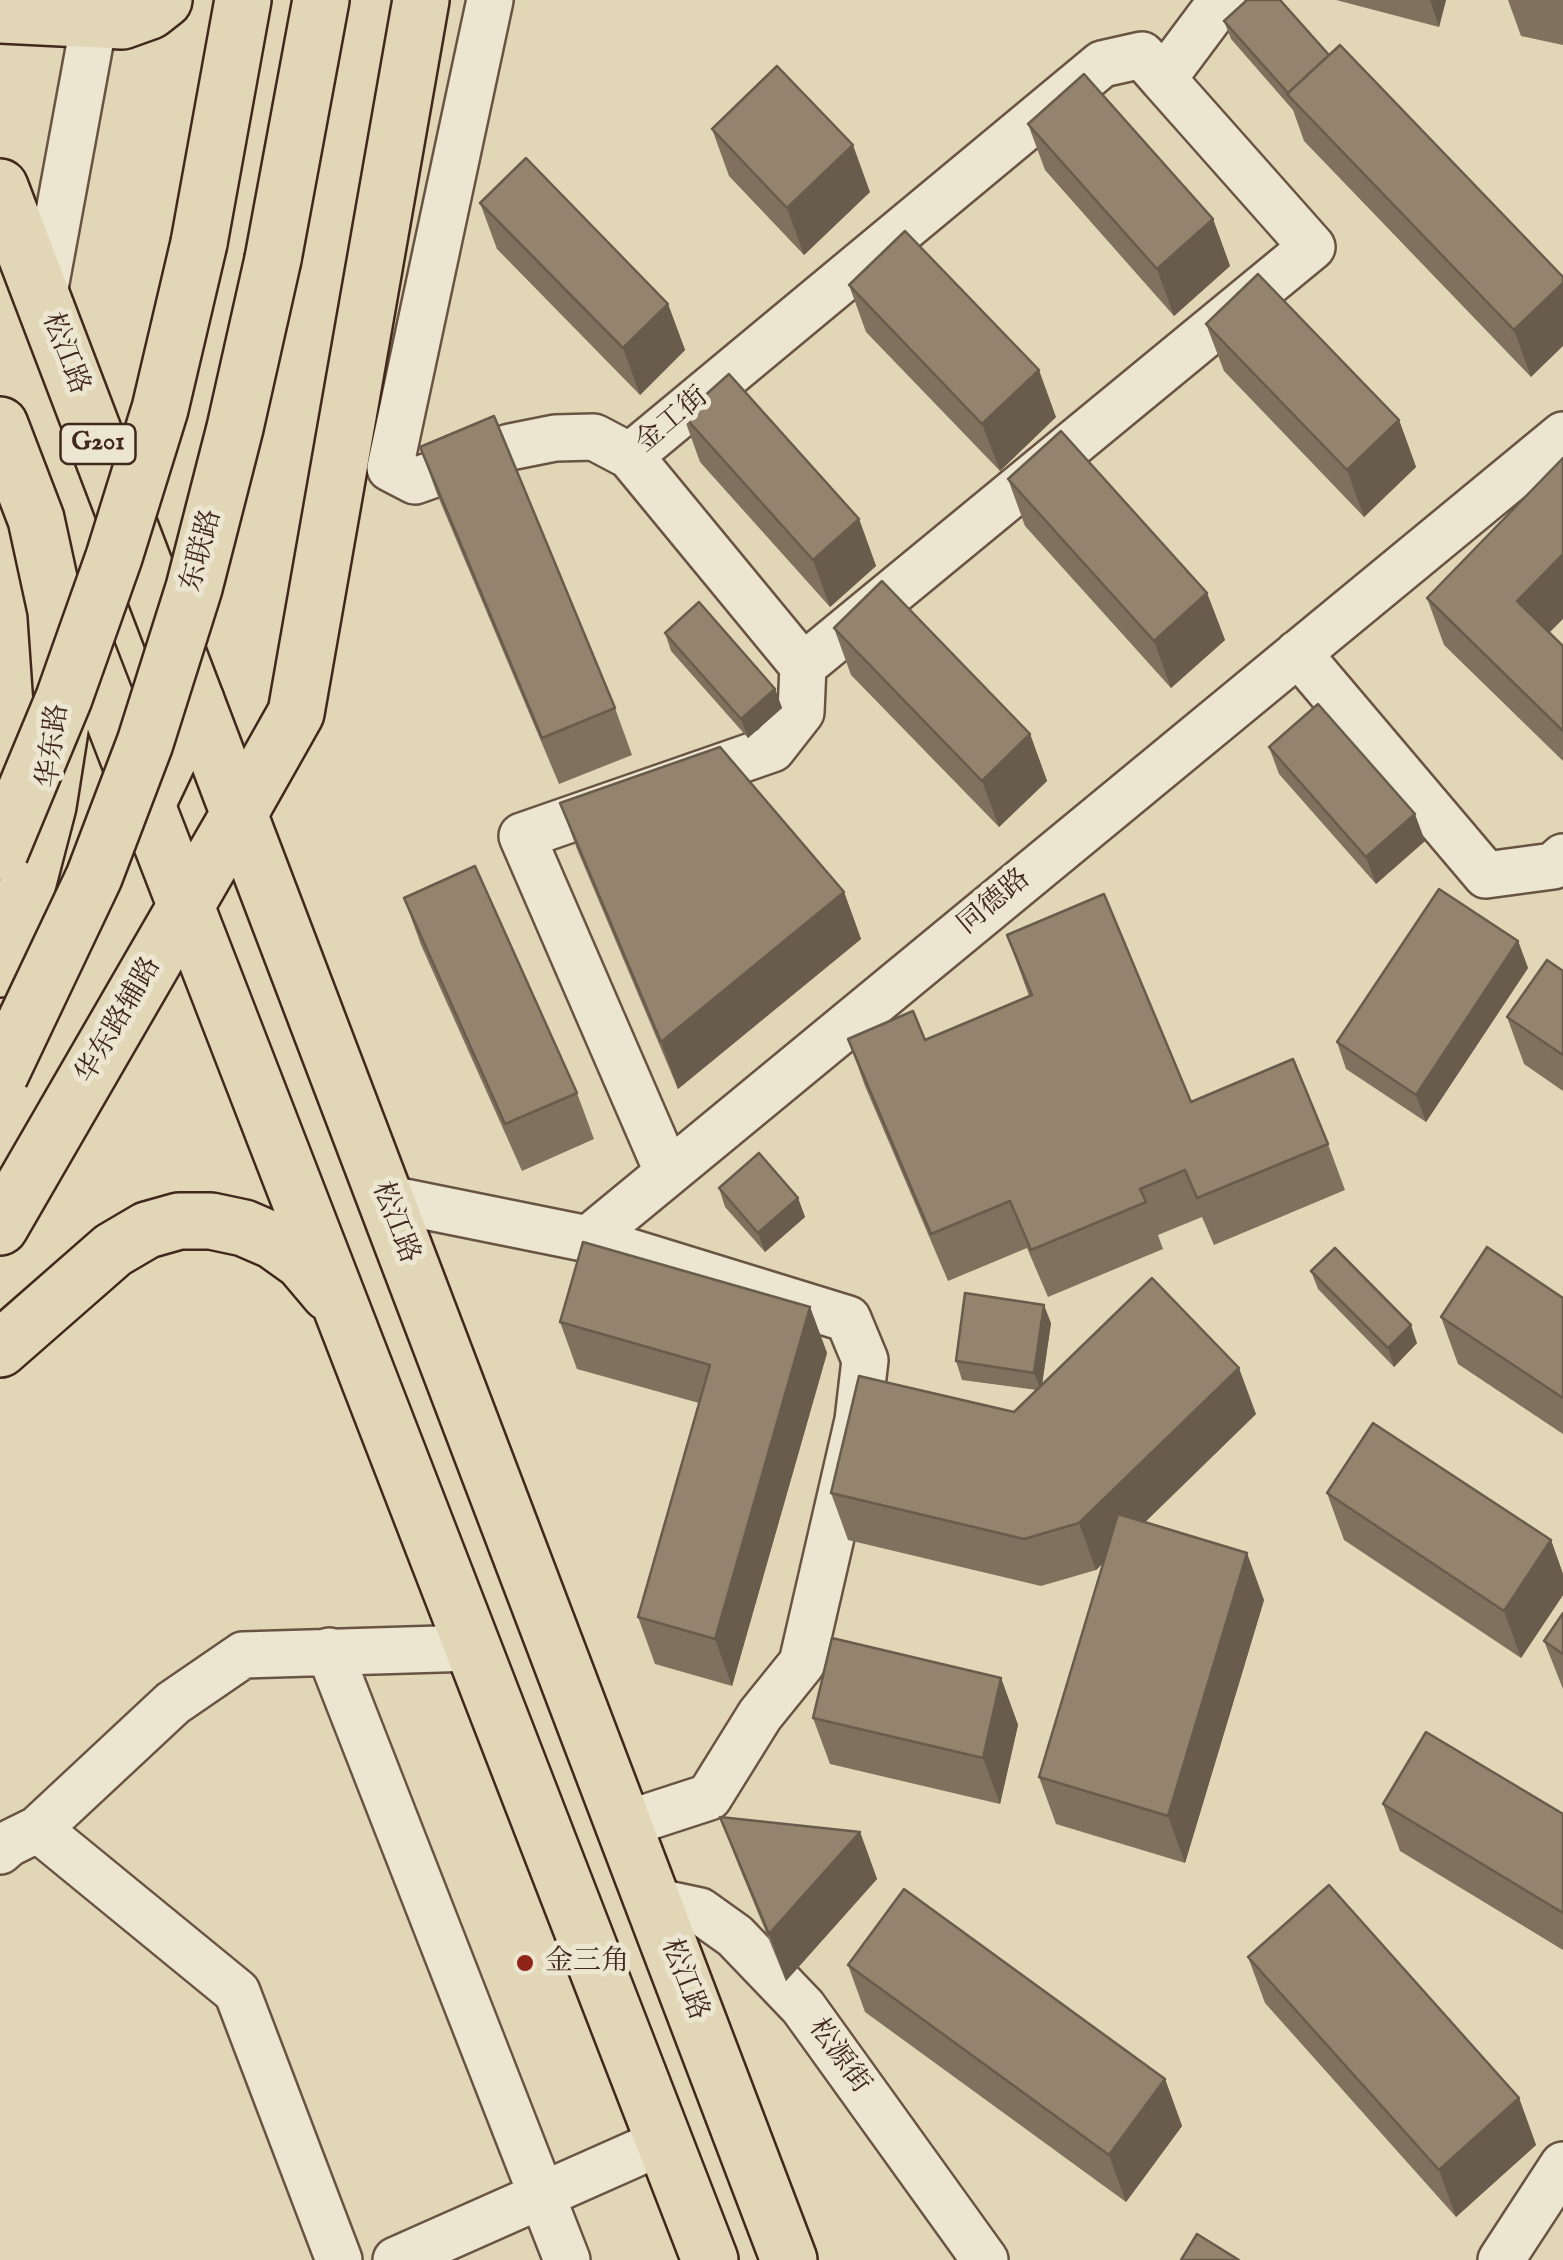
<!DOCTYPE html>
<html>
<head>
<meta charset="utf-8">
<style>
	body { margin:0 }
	canvas { display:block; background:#e1d7b7 }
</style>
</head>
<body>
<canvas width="1563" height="2260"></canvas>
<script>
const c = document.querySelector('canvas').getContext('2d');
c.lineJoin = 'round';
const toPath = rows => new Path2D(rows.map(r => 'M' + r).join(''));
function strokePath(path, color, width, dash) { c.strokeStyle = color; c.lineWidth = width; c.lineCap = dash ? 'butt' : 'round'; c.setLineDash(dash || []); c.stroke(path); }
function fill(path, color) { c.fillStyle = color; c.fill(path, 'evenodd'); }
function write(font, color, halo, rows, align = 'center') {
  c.font = font + ' "IM FELL English","Noto Serif SC",serif'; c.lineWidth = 10; c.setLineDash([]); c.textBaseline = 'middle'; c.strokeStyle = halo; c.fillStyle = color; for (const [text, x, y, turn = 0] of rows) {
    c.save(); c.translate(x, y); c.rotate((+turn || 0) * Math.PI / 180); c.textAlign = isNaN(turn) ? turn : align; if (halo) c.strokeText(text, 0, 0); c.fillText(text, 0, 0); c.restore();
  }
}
const minor = toPath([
	[490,0,390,468,415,481,510,447,555,438,594,437,630,456,1102,64,1142,55,1163,79,1222,0],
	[43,299,98,0],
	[630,456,803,666,1312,247,1163,79],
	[1298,653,1486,875,1553,866,1563,857],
	[668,1173,522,836,772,749,801,712,803,666],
	[385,1198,588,1239,1563,435],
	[588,1239,848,1319,865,1360,858,1420,802,1663,760,1715,709,1797,623,1825],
	[329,1651,567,2260],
	[38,1829,237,1992,339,2260],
	[0,1851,8,1844,38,1829,173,1703,243,1655,473,1648],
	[653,1901,700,1911,735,1936,803,2007,985,2260],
	[396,2260,664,2141],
	[1501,2260,1563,2165]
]);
const major = toPath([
	[72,612,710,2260],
	[196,701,789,2260],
	[0,1227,239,814],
	[0,1349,113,1250,147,1230,179,1221,211,1221,244,1228,274,1241,302,1261,329,1293]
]);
const highway = toPath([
	[0,15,122,21,150,11,164,0],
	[0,187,196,701,137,825],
	[199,243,243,0],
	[273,259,321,0],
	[0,425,36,519,56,611,63,711,48,806,17,925,0,969],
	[239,814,296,713,421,0]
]);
strokePath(minor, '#695444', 50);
strokePath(major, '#41281d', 60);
strokePath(highway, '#41281d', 60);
strokePath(minor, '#ece5d0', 45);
strokePath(major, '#e1d7b7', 55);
strokePath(highway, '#e1d7b7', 55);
const highwayBridge = toPath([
	[0,852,64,698,114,557,160,409,199,243],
	[0,1075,94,877,145,743,194,588,235,428,273,259]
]);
strokePath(highwayBridge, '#41281d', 60, []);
strokePath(highwayBridge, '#e1d7b7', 55);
fill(toPath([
	[1336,0,1446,0,1439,27],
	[1508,0,1563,0,1563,45,1521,36],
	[1224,21,1329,55,1563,277,1531,377,1304,141,1293,110,1231,39],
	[1028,124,1213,219,1230,266,1174,316,1045,170],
	[712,129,870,192,804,255,729,176],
	[480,203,668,304,685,350,640,395,497,249],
	[849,285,1056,417,1000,471,866,332],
	[1206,324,1399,420,1416,467,1364,517,1224,371],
	[683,415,859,519,876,566,830,607,700,462],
	[420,447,615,708,632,755,559,784,437,494],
	[1008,479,1207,593,1225,640,1171,688,1025,526],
	[1427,598,1550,633,1563,646,1563,761,1444,645],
	[834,628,1030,734,1047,781,999,827,851,675],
	[665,633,775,689,782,708,748,738,671,651],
	[1269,747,1425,841,1376,884,1279,774],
	[560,803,844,892,861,939,678,1089,577,849],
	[404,898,577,1093,594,1139,522,1171,421,945],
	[1007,935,1191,1102,1328,1144,1345,1190,1214,1245,1202,1217,1158,1235,1163,1249,1048,1297,1027,1248,948,1281,865,1086,848,1039,925,1040,1029,996],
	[1518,941,1528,968,1426,1122,1346,1069,1337,1042],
	[1563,971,1563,1091,1524,1064,1507,1017],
	[719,1188,798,1198,805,1217,765,1252,725,1207],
	[1311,1271,1417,1343,1394,1367,1318,1289],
	[1563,1298,1563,1434,1458,1364,1441,1317],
	[810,1307,827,1353,732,1686,655,1664,638,1617,699,1403,577,1369,560,1322],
	[1051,1323,1042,1385,1256,1414,1145,1522,1264,1600,1185,1863,1056,1824,1039,1777,1103,1563,1096,1570,1041,1586,848,1540,831,1493,1014,1412,1037,1390,962,1380,956,1361],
	[1327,1493,1551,1540,1563,1574,1563,1595,1521,1658,1344,1540],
	[1563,1613,1563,1689,1544,1641],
	[1001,1678,1018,1725,1000,1804,830,1764,813,1718],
	[1383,1804,1563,1814,1563,1950,1400,1851],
	[720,1817,860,1832,877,1879,786,1981,738,1864],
	[1248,1957,1519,2098,1536,2145,1456,2217,1265,2003],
	[848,1965,1165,2079,1182,2126,1126,2202,865,2012]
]), '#7f715e');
fill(toPath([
	[1430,0,1446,0,1439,27],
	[853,145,870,192,804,255,787,208],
	[1213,219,1230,266,1174,316,1157,269],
	[1563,283,1563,346,1531,377,1514,330],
	[668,304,685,350,640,395,623,348],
	[1039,370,1056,417,1000,471,982,424],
	[1399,420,1416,467,1364,517,1347,470],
	[859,519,876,566,830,607,813,560],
	[1563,554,1563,619,1534,648,1517,601],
	[1207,593,1225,640,1171,688,1154,641],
	[775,689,782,708,748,738,741,719],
	[1030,734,1047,781,999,827,982,781],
	[1415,814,1425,841,1376,884,1366,857],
	[844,892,861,939,678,1089,661,1042],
	[1518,941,1528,968,1426,1122,1416,1095],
	[798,1198,805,1217,765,1252,758,1233],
	[1044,1305,1051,1323,1041,1391,1034,1373],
	[810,1307,827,1353,732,1686,715,1639],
	[1411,1325,1417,1343,1394,1367,1388,1348],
	[1239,1368,1256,1414,1096,1570,1079,1523],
	[1551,1540,1563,1574,1563,1595,1521,1658,1504,1611],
	[1247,1553,1264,1600,1185,1863,1168,1816],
	[1001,1678,1018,1725,1000,1804,983,1758],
	[860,1832,877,1879,786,1981,769,1934],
	[1165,2079,1182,2126,1126,2202,1109,2155],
	[1519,2098,1536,2145,1456,2217,1439,2170]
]), '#685c4c');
const building = toPath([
	[1247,0,1280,0,1329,55,1288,93,1224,21,1247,0],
	[1340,45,1563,277,1563,283,1514,330,1287,94,1340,45],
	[777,66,853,145,787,208,712,129,777,66],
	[1084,74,1213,219,1157,269,1028,124,1084,74],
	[526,158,668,304,623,348,480,203,526,158],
	[905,231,1039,370,982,424,849,285,905,231],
	[1258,274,1399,420,1347,470,1206,324,1258,274],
	[729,374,859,519,813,560,683,415,729,374],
	[494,416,615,708,542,738,420,447,494,416],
	[1061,431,1207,593,1154,641,1008,479,1061,431],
	[1563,458,1563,554,1517,601,1563,646,1563,731,1427,598,1563,458],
	[882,581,1030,734,982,781,834,628,882,581],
	[699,602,775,689,741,719,665,633,699,602],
	[1318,704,1415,814,1366,857,1269,747,1318,704],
	[720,747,844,892,661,1042,560,803,720,747],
	[475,866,577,1093,505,1124,404,898,475,866],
	[1439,889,1518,941,1416,1095,1337,1042,1439,889],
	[1104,894,1191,1102,1293,1059,1328,1144,1197,1198,1185,1170,1140,1189,1146,1202,1031,1250,1010,1201,931,1234,848,1039,913,1011,925,1040,1032,995,1007,935,1104,894],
	[1547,960,1563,971,1563,1055,1507,1017,1547,960],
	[759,1153,798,1198,758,1233,719,1188,759,1153],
	[583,1242,810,1307,715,1639,638,1617,710,1365,560,1322,583,1242],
	[1487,1247,1563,1298,1563,1398,1441,1317,1487,1247],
	[1335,1248,1411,1325,1388,1348,1311,1271,1335,1248],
	[1152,1278,1239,1368,1079,1523,1024,1539,831,1493,859,1376,1014,1412,1152,1278],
	[965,1293,1044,1305,1034,1373,956,1361,965,1293],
	[1373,1423,1551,1540,1504,1611,1327,1493,1373,1423],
	[1118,1514,1247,1553,1168,1816,1039,1777,1118,1514],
	[1563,1613,1563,1654,1544,1641,1563,1613],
	[832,1638,1001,1678,983,1758,813,1718,832,1638],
	[1426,1732,1563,1814,1563,1913,1383,1804,1426,1732],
	[720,1817,860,1832,769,1934,720,1817],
	[1329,1885,1519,2098,1439,2170,1248,1957,1329,1885],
	[904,1889,1165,2079,1109,2155,848,1965,904,1889],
	[1197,2234,1239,2260,1181,2260,1197,2234]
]);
fill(building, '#94836d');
strokePath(building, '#685c4c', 2.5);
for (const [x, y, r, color] of [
	[525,1963,10,"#8f2418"]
]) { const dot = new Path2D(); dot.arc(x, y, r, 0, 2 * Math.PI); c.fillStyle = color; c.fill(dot); strokePath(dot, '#ece5d0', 4); }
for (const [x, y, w] of [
	[98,444,75]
]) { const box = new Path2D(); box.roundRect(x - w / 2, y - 20, w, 40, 8); c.fillStyle = '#ece5d0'; c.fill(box); strokePath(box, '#41281d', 2.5); }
write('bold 25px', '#41281d', null, [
	["G201",98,444]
]);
write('28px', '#41281d', '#ece5d0', [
	["松江路",64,354,69],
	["金工街",673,421,-40],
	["东联路",203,551,-75],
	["华东路",55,746,-83],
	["同德路",995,903,-40],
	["华东路辅路",120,1021,-60],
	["松江路",394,1223,69],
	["松江路",683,1980,69],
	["松源街",838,2057,54]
]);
write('28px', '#41281d', '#ece5d0', [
	["金三角",545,1963]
], 'left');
</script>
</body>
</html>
